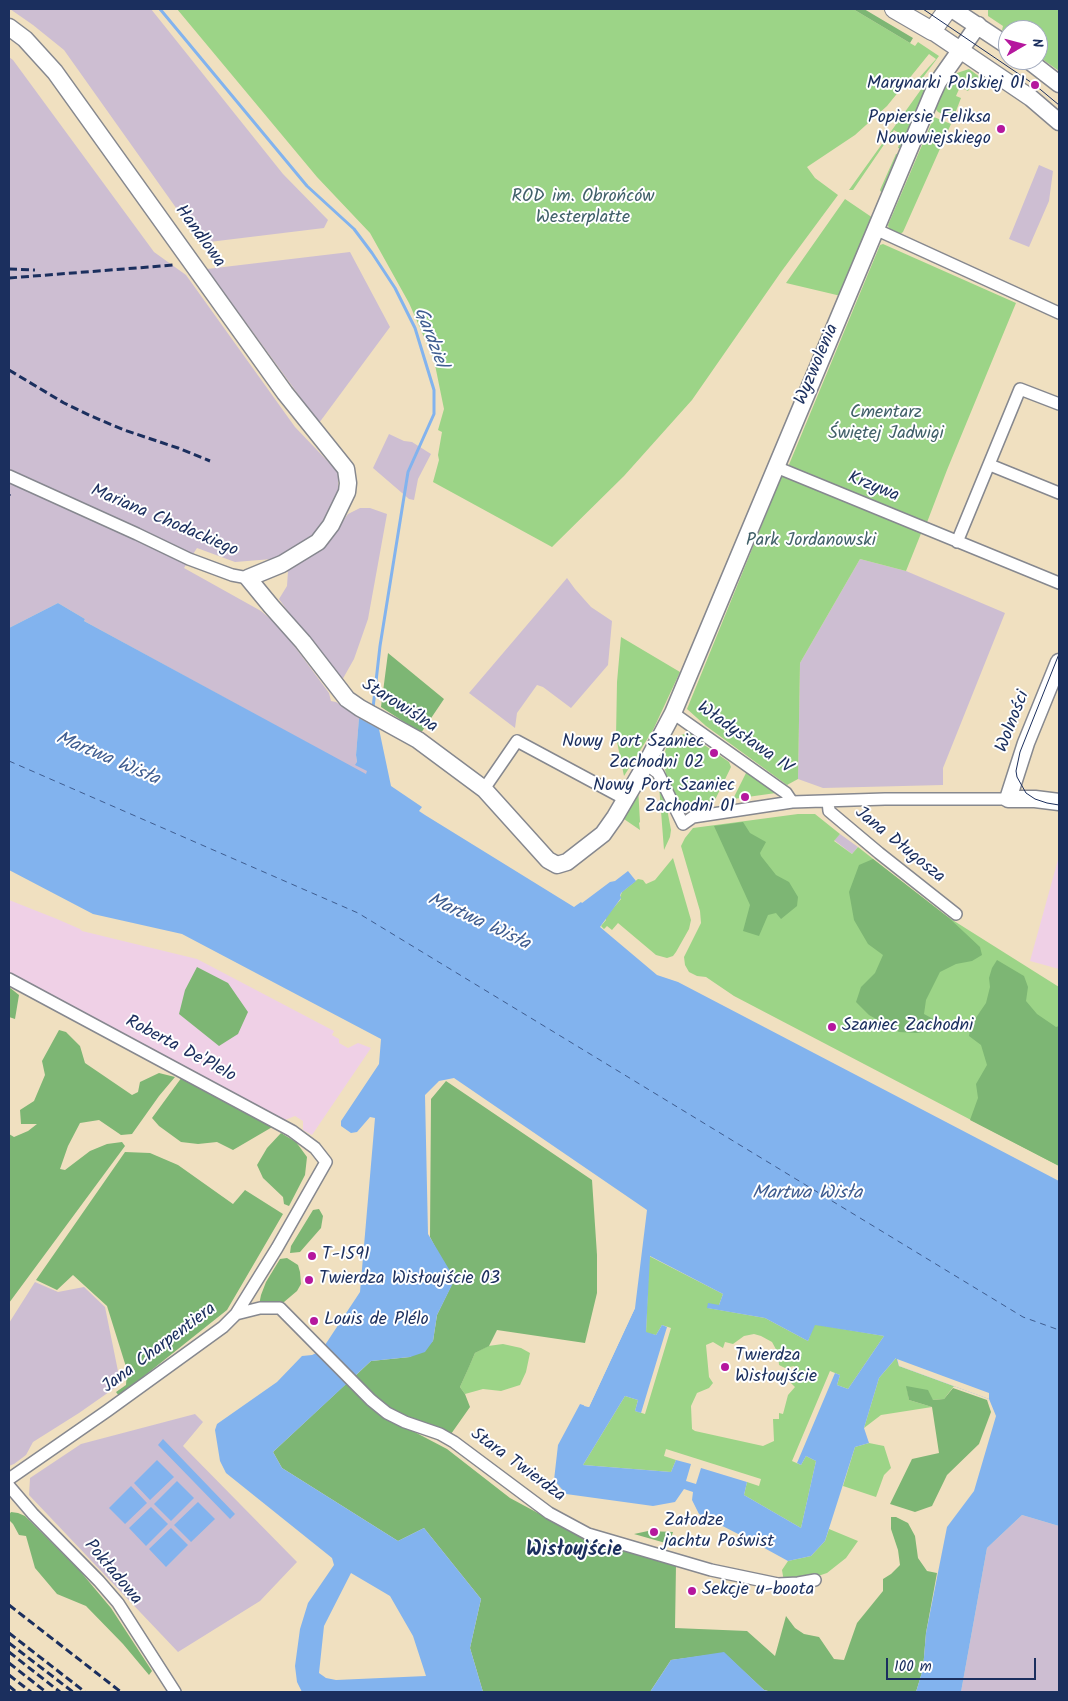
<!DOCTYPE html>
<html>
<head>
<meta charset="utf-8">
<style>
	body { margin:0 }
	#map { position:relative; width:1068px; height:1701px; overflow:hidden; background:#f0e0c0; font-family:Kalam,sans-serif }
	canvas { display:block }
	.frame { position:absolute; inset:0; border:10px solid #1b2f5e; pointer-events:none }
	.north { position:absolute; left:998px; top:20px; width:50px; height:50px; box-sizing:border-box; background:#fff; border:1px solid #a4acbf; border-radius:50%; rotate:82deg; font-size:14px; font-weight:700; line-height:20px; text-align:center; color:#1b2f5e }
	.north::after { content:''; display:block; margin:auto; width:18px; height:22px; background:#b5179e; clip-path:polygon(50% 0,100% 100%,50% 72%,0 100%) }
	.scale { position:absolute; left:886px; top:1658px; width:150px; height:22px; box-sizing:border-box; border:2px solid #1b2f5e; border-top:0; padding-left:6px; font-size:15px; line-height:18px; white-space:nowrap; color:#1b2f5e; -webkit-text-stroke:4px #fff; paint-order:stroke }
</style>
</head>
<body>
<div id="map">
<canvas width="1068" height="1701"></canvas>
<div class="frame"></div>
<div class="north">N</div>
<div class="scale">100 m</div>
</div>
<script>
const c = document.querySelector('canvas').getContext('2d');
c.lineJoin = 'round';
function fill(path, color) { c.fillStyle = color; c.fill(path, 'evenodd'); }
const toPath = rows => new Path2D(rows.map(r => 'M' + r).join(''));
function strokePath(path, color, width, dash) { c.strokeStyle = color; c.lineWidth = width; c.lineCap = dash ? 'butt' : 'round'; c.setLineDash(dash || []); c.stroke(path); }
function write(font, color, halo, rows, align = 'center') {
  c.font = font + ' Kalam,sans-serif'; c.lineWidth = 4; c.setLineDash([]); c.textBaseline = 'middle'; c.strokeStyle = halo; c.fillStyle = color; for (const [text, x, y, turn = 0] of rows) {
    c.save(); c.translate(x, y); c.rotate((+turn || 0) * Math.PI / 180); c.textAlign = isNaN(turn) ? turn : align; if (halo) c.strokeText(text, 0, 0); c.fillText(text, 0, 0); c.restore();
  }
}
fill(toPath([
	[1059,856,1059,969,1030,961],
	[9,900,57,919,80,929,82,931,197,959,334,1031,332,1035,339,1039,339,1043,348,1048,358,1043,371,1048,312,1135,303,1130,303,1121,295,1116,285,1120,9,972]
]), '#efd0e6');
fill(toPath([
	[10,9,151,9,283,174,328,220,324,228,201,243,64,50,33,25],
	[9,57,13,60,154,252,186,275,295,427,338,472,338,496,319,530,297,549,272,559,235,562,197,548,184,568,261,611,281,628,329,693,331,701,336,702,359,718,356,755,357,762,368,771,366,775,84,621,85,619,58,603,9,628],
	[1039,165,1053,171,1049,201,1029,247,1009,239],
	[350,252,390,327,319,423,207,269],
	[389,434,404,441,412,442,431,454,418,479,414,500,409,499,373,468],
	[360,508,370,508,387,514,368,619,354,659,341,682,329,669,279,599,287,586,288,571,326,545,348,514],
	[860,559,906,571,1005,613,943,768,943,785,823,788,798,779,800,663],
	[567,578,575,589,591,607,612,621,608,665,571,708,543,687,537,685,517,713,515,728,469,693],
	[840,834,858,847,852,854,834,840],
	[35,1282,58,1292,84,1287,105,1307,119,1376,119,1385,79,1413,33,1442,26,1455,14,1464,9,1466,9,1323],
	[195,1414,203,1422,183,1446,297,1562,260,1601,178,1652,29,1495,30,1478,81,1444],
	[1022,1515,1059,1526,1059,1692,961,1692,987,1548]
]), '#cdbed2');
fill(toPath([
	[177,9,853,9,915,46,918,42,939,56,921,80,919,78,936,59,929,54,887,106,855,135,807,167,815,178,838,195,781,272,692,400,624,476,552,547,433,482,439,460,438,455,442,432,438,430,444,409,434,360,409,303,370,233,317,177],
	[988,9,1059,9,1059,71,1038,56,1038,30,1008,30,1008,35,1002,30,1003,26,988,16],
	[940,63,942,64,902,149,898,148,902,135,894,130,853,190,849,190],
	[969,69,984,80,983,83,963,81,955,76,957,73],
	[950,78,970,88,968,91,960,87,956,96,961,98,953,119,938,112,935,108,940,95],
	[934,117,951,124,903,232,899,235,889,229,888,225],
	[900,153,885,194,881,192,880,190,896,154],
	[845,199,873,218,841,296,786,283],
	[883,244,1016,303,947,470,926,525,788,467,880,245],
	[783,473,922,531,906,571,860,559,800,663,798,779,787,785,706,726,687,709],
	[621,637,680,672,653,730,624,776,616,737,617,682],
	[692,733,702,738,700,742,729,762,731,767,714,802,685,807,680,806,668,787,664,763,664,756,666,748,674,738,684,734],
	[747,771,776,793,733,799],
	[659,785,665,798,671,830,670,837,664,850],
	[638,787,640,822,639,823,640,830,621,817],
	[798,814,815,814,840,834,834,841,852,854,858,847,943,914,1059,987,1059,1166,734,996,706,977,697,976,689,972,685,965,684,957,701,923,700,911,681,846,685,838,693,828],
	[673,858,691,920,689,929,676,952,673,956,667,958,656,955,618,923,612,930,607,926,604,929,601,926,606,920,605,918,621,899,620,897,622,892,638,879,643,880,646,884,655,880],
	[649,1256,723,1294,719,1305,708,1308,765,1318,808,1341,814,1324,884,1336,848,1389,837,1385,840,1375,830,1371,792,1461,801,1465,806,1456,816,1461,801,1528,744,1495,747,1482,759,1486,761,1479,666,1449,664,1456,676,1460,671,1472,583,1465,625,1396,638,1400,635,1411,645,1414,671,1328,662,1325,656,1335,646,1333],
	[754,1334,761,1336,772,1342,778,1353,779,1365,785,1368,794,1366,798,1374,788,1380,795,1387,788,1395,783,1414,779,1413,779,1419,773,1419,774,1441,763,1446,695,1431,692,1429,691,1406,697,1393,709,1388,713,1383,709,1377,706,1345,713,1342,723,1348,725,1342,733,1344,744,1336],
	[503,1344,521,1348,530,1353,526,1372,520,1385,501,1391,483,1389,465,1394,460,1387,475,1353,488,1346],
	[897,1357,899,1366,954,1386,944,1399,933,1400,907,1387,909,1400,932,1407,881,1415,864,1428,879,1378],
	[869,1443,884,1446,891,1468,884,1475,876,1497,843,1486,855,1447],
	[829,1529,858,1541,846,1558,827,1573,806,1580,784,1582,782,1570,788,1561,811,1556,825,1541]
]), '#9cd487');
fill(toPath([
	[853,9,864,9,913,38,910,43],
	[388,653,444,699,421,733,381,707],
	[743,822,750,833,766,842,760,853,761,856,776,875,789,882,798,897,797,906,781,919,776,913,768,915,759,936,743,931,750,905,714,826],
	[873,859,948,917,980,947,982,955,972,961,956,964,940,972,926,1000,924,1014,937,1021,932,1030,917,1033,899,1032,869,1015,856,1002,861,987,875,973,883,955,868,944,854,920,849,892,859,865],
	[997,960,1024,976,1028,987,1026,1001,1037,1014,1056,1027,1059,1026,1059,1166,970,1120,978,1098,976,1084,987,1065,981,1045,969,1036,971,1025,986,1003,990,987,989,978,992,968],
	[197,967,228,983,248,1012,238,1034,219,1046,179,1014,185,990],
	[9,987,19,995,15,1019,9,1017],
	[59,1030,66,1032,80,1046,85,1063,132,1095,138,1092,140,1082,159,1073,175,1077,159,1096,132,1134,121,1135,99,1120,80,1123,68,1146,60,1169,65,1170,90,1151,107,1144,122,1142,125,1146,9,1303,9,1134,14,1137,28,1131,37,1124,21,1124,20,1110,34,1101,45,1075,42,1061],
	[182,1077,274,1126,233,1150,217,1142,198,1144,181,1142,159,1126,152,1118],
	[446,1081,592,1180,597,1255,597,1293,585,1343,497,1330,489,1346,475,1353,469,1367,460,1387,465,1394,470,1407,451,1434,398,1413,383,1405,354,1377,371,1361,410,1357,433,1341,437,1315,453,1282,430,1237,431,1099],
	[281,1133,296,1142,307,1157,305,1175,289,1206,284,1204,283,1197,263,1178,257,1165,267,1148],
	[125,1152,150,1153,178,1165,233,1204,245,1190,283,1214,227,1310,119,1396,116,1392,126,1385,127,1370,107,1306,73,1275,57,1290,36,1280],
	[319,1209,323,1216,321,1228,300,1252,290,1253,291,1246,313,1210],
	[287,1258,298,1265,300,1272,301,1284,297,1291,284,1302,276,1305,259,1305,261,1295,266,1282,280,1259],
	[348,1382,386,1417,447,1449,510,1498,575,1533,676,1565,675,1628,747,1631,775,1656,786,1616,795,1628,804,1634,819,1637,834,1659,844,1660,857,1623,883,1591,883,1579,891,1574,900,1565,898,1550,891,1529,891,1517,896,1517,908,1523,915,1536,918,1558,927,1571,937,1573,926,1633,923,1669,916,1692,772,1692,764,1690,724,1653,671,1660,650,1692,483,1692,470,1648,481,1599,424,1528,398,1541,282,1468,273,1452],
	[906,1386,928,1390,933,1400,944,1399,953,1388,987,1400,991,1412,979,1444,947,1475,932,1506,915,1512,890,1504,912,1459,939,1453,932,1407,909,1400],
	[11,1512,18,1513,25,1516,80,1571,111,1608,152,1671,149,1675,123,1644,86,1606,57,1594,35,1568,26,1536,19,1535,13,1524,9,1520,9,1515],
	[648,1531,673,1532,669,1544,634,1534]
]), '#7db674');
fill(toPath([
	[58,603,85,619,84,621,366,774,367,771,355,765,357,762,356,755,359,718,379,729,391,786,422,807,419,811,425,815,574,907,581,902,582,903,610,882,615,881,628,871,636,881,621,893,620,896,621,898,600,927,657,975,678,982,1059,1181,1059,1526,1022,1515,987,1548,961,1692,916,1692,923,1669,926,1633,947,1527,974,1491,996,1416,989,1399,899,1366,896,1358,879,1378,864,1428,869,1443,855,1447,825,1541,811,1556,788,1561,746,1538,699,1514,692,1500,693,1492,684,1489,675,1502,653,1506,566,1494,554,1480,558,1445,580,1404,589,1407,635,1308,647,1210,454,1078,439,1081,425,1095,428,1234,456,1281,453,1283,437,1315,433,1341,425,1352,410,1357,371,1361,273,1452,282,1468,398,1541,424,1528,481,1599,470,1648,483,1692,302,1692,297,1682,295,1666,300,1629,308,1603,334,1565,332,1558,226,1473,220,1461,215,1430,217,1424,277,1382,302,1356,312,1355,327,1348,325,1345,360,1292,375,1118,370,1117,357,1132,351,1133,341,1126,341,1121,379,1064,381,1039,182,934,93,914,9,870,9,628],
	[650,1256,723,1294,719,1305,708,1303,707,1308,765,1318,808,1341,815,1325,884,1336,848,1389,837,1385,840,1375,835,1373,797,1463,801,1465,806,1456,816,1461,801,1528,744,1495,747,1482,701,1468,696,1484,686,1481,691,1464,676,1460,671,1472,583,1465,625,1396,638,1400,635,1411,641,1413,667,1327,662,1325,656,1335,646,1332],
	[351,1573,390,1596,413,1636,426,1676,336,1680,326,1678,319,1673,324,1626],
	[163,1439,235,1514,230,1519,158,1445],
	[157,1460,174,1477,150,1500,134,1483],
	[177,1481,194,1498,171,1521,154,1504],
	[131,1486,147,1503,125,1524,109,1508],
	[198,1502,215,1519,191,1542,174,1525],
	[151,1507,168,1524,146,1546,129,1528],
	[171,1528,188,1545,166,1567,149,1549],
	[724,1652,764,1690,772,1692,650,1692,671,1660]
]), '#82b3ee');
fill(toPath([
	[633,1307,635,1308,589,1407,584,1406,585,1403,588,1404],
	[897,1359,989,1393,989,1399,899,1366]
]), '#f0e0c0');
strokePath(toPath([
	[160,9,307,186,354,229,372,253,395,288,415,328,434,390,434,414,408,472,380,646,373,708]
]), '#82b3ee', 3);
strokePath(toPath([
	[9,761,358,913,1023,1317,1059,1330]
]), '#3f5d90', 1, [6, 5]);
const street = toPath([
	[875,229,1059,313],
	[990,465,1059,493],
	[776,467,1059,583],
	[9,476,137,534,189,559,232,575,248,578],
	[957,542,1020,389,1059,404],
	[673,713,786,793,792,802],
	[646,764,658,773,683,824,693,817,792,802,885,799,1008,799],
	[484,789,517,741,625,799],
	[828,801,829,811,879,853,956,914],
	[9,979,292,1131,315,1148,326,1162,277,1248,236,1314,223,1327,107,1411,9,1479],
	[236,1314,260,1308,280,1308,371,1400,387,1413,405,1422,440,1434,454,1442,549,1513,588,1534,711,1570,778,1584,798,1583,815,1580],
	[9,1486,33,1514,99,1581,118,1603,175,1692]
]);
const secondary = toPath([
	[952,9,1008,46],
	[9,27,25,39,55,72,285,393,346,469,348,483,347,492,331,525,318,542,282,564,248,578,271,606,303,642,347,699,360,708,418,740,484,789,548,860,557,865,567,862,603,834,615,817,646,764,673,713,932,95,938,82,978,25],
	[932,31,1031,98,1059,122],
	[1028,60,1059,84],
	[1059,662,1026,743,1008,799,1035,799,1059,802]
]);
const primary = toPath([
	[894,9,932,31,948,9]
]);
strokePath(street, '#86888f', 14);
strokePath(secondary, '#86888f', 19);
strokePath(primary, '#86888f', 20);
strokePath(street, '#fff', 11);
strokePath(secondary, '#fff', 16);
strokePath(primary, '#fff', 18);
strokePath(toPath([
	[923,9,1035,85,1059,105],
	[1059,654,1020,752,1016,771,1017,777,1026,793,1035,799,1047,803,1059,805]
]), '#1b2f5e', 1);
strokePath(toPath([
	[9,269,35,270],
	[9,278,174,265],
	[9,370,64,403,91,416,124,430,178,448,210,461],
	[9,495,10,496],
	[9,1605,121,1692],
	[9,1633,85,1692],
	[9,1643,73,1692],
	[9,1652,60,1692],
	[9,1663,46,1692],
	[9,1675,31,1692],
	[9,1686,16,1692]
]), '#1b2f5e', 3, [8, 4]);
for (const [x, y, r, color] of [
	[1035,85,5,"#b5179e"],
	[1001,129,5,"#b5179e"],
	[714,753,5,"#b5179e"],
	[745,797,5,"#b5179e"],
	[832,1027,5,"#b5179e"],
	[312,1256,5,"#b5179e"],
	[309,1280,5,"#b5179e"],
	[314,1321,5,"#b5179e"],
	[725,1367,5,"#b5179e"],
	[654,1532,5,"#b5179e"],
	[692,1591,5,"#b5179e"]
]) { const dot = new Path2D(); dot.arc(x, y, r, 0, 2 * Math.PI); c.fillStyle = color; c.fill(dot); strokePath(dot, '#fff', 2); }
write('18px', '#1b2f5e', '#fff', [
	["Marynarki Polskiej 01",1025,85,"right"],
	["Popiersie Feliksa",991,119,"right"],
	["Nowowiejskiego",991,140,"right"],
	["Nowy Port Szaniec",704,743,"right"],
	["Zachodni 02",704,764,"right"],
	["Nowy Port Szaniec",735,787,"right"],
	["Zachodni 01",735,808,"right"],
	["Szaniec Zachodni",842,1027],
	["T-1591",322,1256],
	["Twierdza Wisłoujście 03",319,1280],
	["Louis de Plélo",324,1321],
	["Twierdza",735,1357],
	["Wisłoujście",735,1378],
	["Załodze",664,1522],
	["jachtu Poświst",664,1543],
	["Sekcje u-boota",702,1591]
], 'left');
write('18px', '#42616a', '#fff', [
	["ROD im. Obrońców",583,198],
	["Westerplatte",583,219],
	["Cmentarz",886,414],
	["Świętej Jadwigi",886,435],
	["Park Jordanowski",811,542]
]);
write('18px', '#1b2f5e', '#fff', [
	["Handlowa",199,237,54],
	["Wyzwolenia",818,365,-67],
	["Krzywa",873,488,22],
	["Mariana Chodackiego",164,522,23],
	["Starowiślna",399,707,32],
	["Wolności",1014,722,-69],
	["Władysława IV",744,739,35],
	["Jana Długosza",899,846,39],
	["Roberta De'Plelo",180,1050,28],
	["Jana Charpentiera",160,1349,-37],
	["Stara Twierdza",517,1466,36],
	["Pokładowa",112,1573,50]
]);
write('italic 19px', '#3f5d90', '#fff', [
	["Gardziel",429,338,69],
	["Martwa Wisła",107,760,23],
	["Martwa Wisła",478,923,25],
	["Martwa Wisła",807,1195]
]);
write('bold 20px', '#1b2f5e', '#fff', [
	["Wisłoujście",574,1552]
]);
</script>
</body>
</html>
